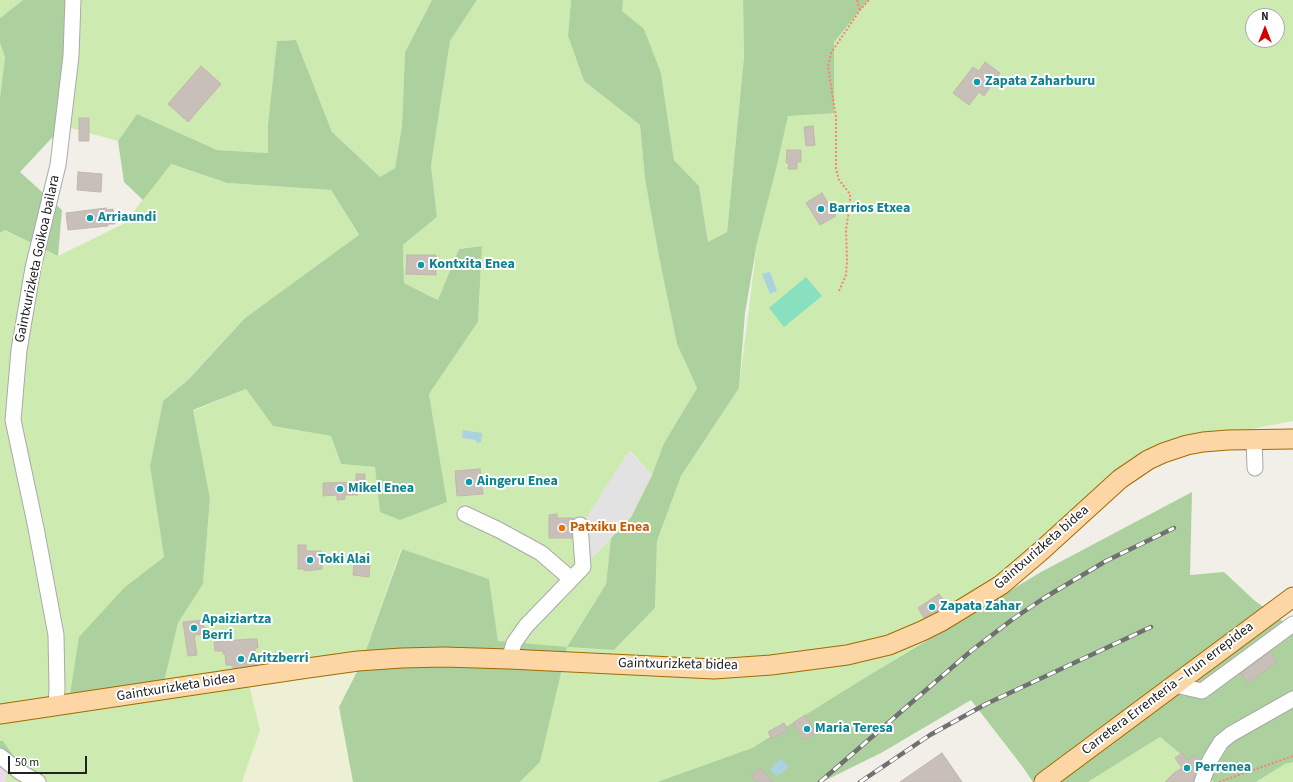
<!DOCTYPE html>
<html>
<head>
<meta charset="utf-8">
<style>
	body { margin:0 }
	#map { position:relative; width:1293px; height:782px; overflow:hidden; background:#f2efe9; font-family:"Source Sans 3",sans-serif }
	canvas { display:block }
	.north { position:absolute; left:1245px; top:8px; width:40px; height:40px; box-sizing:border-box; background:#fff; border:1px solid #a7a7a7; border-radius:50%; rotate:0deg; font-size:11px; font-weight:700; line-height:16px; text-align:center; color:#222 }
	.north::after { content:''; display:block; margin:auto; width:14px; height:18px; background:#d40000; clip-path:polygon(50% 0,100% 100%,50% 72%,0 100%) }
	.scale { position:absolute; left:8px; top:756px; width:79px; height:18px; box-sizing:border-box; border:2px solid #222; border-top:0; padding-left:5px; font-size:12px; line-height:14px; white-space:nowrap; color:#222; -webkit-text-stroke:3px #fff; paint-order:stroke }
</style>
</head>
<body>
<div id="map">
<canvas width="1293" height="782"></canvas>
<div class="north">N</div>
<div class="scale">50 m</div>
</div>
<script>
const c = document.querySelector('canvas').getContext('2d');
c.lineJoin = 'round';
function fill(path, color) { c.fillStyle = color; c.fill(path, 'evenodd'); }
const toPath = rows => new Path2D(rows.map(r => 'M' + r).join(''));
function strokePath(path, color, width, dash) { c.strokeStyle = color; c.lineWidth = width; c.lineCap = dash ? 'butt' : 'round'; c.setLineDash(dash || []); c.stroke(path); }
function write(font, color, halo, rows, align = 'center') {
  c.font = font + ' "Source Sans 3",sans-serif'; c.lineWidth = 4; c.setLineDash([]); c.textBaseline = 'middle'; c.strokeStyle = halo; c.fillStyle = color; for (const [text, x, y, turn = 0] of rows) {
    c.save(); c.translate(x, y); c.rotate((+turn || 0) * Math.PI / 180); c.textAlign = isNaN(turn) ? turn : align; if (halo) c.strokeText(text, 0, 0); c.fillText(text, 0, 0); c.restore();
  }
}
fill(toPath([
	[0,766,6,769,6,782,0,782]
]), '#ebdbe8');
fill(toPath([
	[361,664,339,707,353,782,242,782,259,730,245,669]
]), '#eef0d5');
fill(toPath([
	[0,0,23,0,0,18],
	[70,0,432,0,405,52,402,126,395,168,379,178,332,132,296,40,277,41,268,124,268,153,217,150,137,114,118,141,63,126],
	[477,0,571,0,568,36,584,81,640,125,645,179,659,257,677,344,697,388,664,443,652,475,630,451,587,563,611,538,606,584,567,647,614,650,655,608,657,541,681,476,739,388,757,243,788,116,833,35,867,0,1293,0,1293,421,1194,440,1058,528,964,617,866,677,752,748,657,782,520,782,540,762,498,642,489,579,401,549,361,664,245,669,260,730,242,782,6,782,6,769,3,741,0,741,0,233,5,230,58,256,125,223,170,164,227,183,331,190,359,236,245,318,189,379,163,401,150,466,164,557,125,587,164,682,178,623,203,583,210,498,193,411,246,389,273,426,331,436,341,464,376,467,447,502,429,394,478,322,482,246,459,249,439,300,404,283,403,245,437,217,431,166,450,41],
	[1253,16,1277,16,1277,40,1253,40],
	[623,0,743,0,744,57,727,232,708,242,699,186,674,160,661,73,621,11],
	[0,43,5,57,0,97],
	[1160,737,1214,782,1088,782],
	[1293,762,1293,782,1256,782,1285,764]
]), '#cdebb0');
fill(toPath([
	[23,0,69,0,63,126,20,172,62,210,58,256,5,230,0,233,0,97,5,57,0,43,0,18],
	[432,0,477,0,450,41,431,166,437,217,403,245,404,283,438,300,459,249,482,246,478,322,429,394,447,502,400,520,380,512,375,467,341,464,331,436,273,426,246,389,193,410,210,498,203,584,178,623,164,682,70,695,79,637,125,587,164,557,150,466,163,401,189,379,245,318,359,235,331,190,227,183,171,164,143,200,124,182,118,141,137,114,217,150,268,153,268,124,277,41,296,40,332,132,380,177,395,168,402,126,405,52],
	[571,0,623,0,622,11,644,29,661,73,674,160,699,186,708,242,727,232,744,57,743,0,868,0,834,42,834,113,788,116,776,169,757,243,745,313,739,388,681,476,657,541,655,608,614,650,567,647,540,762,520,782,353,782,339,707,361,664,402,549,489,579,498,641,567,647,606,584,611,538,631,517,652,475,664,443,697,388,677,344,659,257,645,179,640,125,584,81,568,36],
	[1192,492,1190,575,1224,572,1254,600,1293,629,1293,762,1285,764,1256,782,1214,782,1160,737,1088,782,1033,782,1022,766,971,700,881,753,822,782,657,782,752,748,866,677,1041,572],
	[0,741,3,741,14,757,6,769,0,766]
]), '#add19e');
fill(toPath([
	[806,277,822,296,784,327,769,308]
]), '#88e0be');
fill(toPath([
	[629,451,652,475,631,517,586,564,584,521]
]), '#e2e2e2');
fill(toPath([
	[770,272,777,291,770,294,762,274],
	[463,430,482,433,481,442,480,443,476,442,476,440,462,438],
	[781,758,789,767,777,777,770,769]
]), '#aad3df');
const building = toPath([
	[985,62,1000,73,984,96,979,92,969,105,953,93,973,67,979,71,985,62],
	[201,66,221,84,188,122,168,104,201,66],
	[79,118,89,118,89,141,79,141,79,118],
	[813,126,815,145,806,146,804,127,813,126],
	[787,150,801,150,801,162,797,162,797,169,788,169,789,163,786,163,787,150],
	[78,172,102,174,101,192,77,190,78,172],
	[822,193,836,216,820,225,806,203,822,193],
	[106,208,106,210,113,209,115,224,108,224,108,226,68,230,66,213,106,208],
	[407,255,436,255,436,275,406,274,407,255],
	[480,469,483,494,457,496,455,471,480,469],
	[356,474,365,474,365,483,357,484,358,495,345,495,345,499,337,500,337,495,323,496,323,483,356,482,356,474],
	[557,514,557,518,574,518,571,525,572,538,549,538,549,515,557,514],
	[298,545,306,545,306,551,321,551,322,569,305,571,305,569,298,569,298,545],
	[354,563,370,565,369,577,353,575,354,563],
	[939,594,947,605,924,618,918,608,939,594],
	[203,620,205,634,194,635,197,655,188,656,183,622,203,620],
	[249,639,257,639,258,648,255,648,257,665,233,668,233,665,226,665,225,653,223,654,223,651,215,651,214,642,249,639],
	[1270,652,1277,662,1248,683,1241,673,1270,652],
	[805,715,816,733,804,740,793,723,805,715],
	[784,723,788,730,772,739,768,732,784,723],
	[942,753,962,782,900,782,910,775,942,753],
	[1182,753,1188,760,1195,755,1200,761,1193,767,1196,771,1193,782,1165,782,1174,773,1182,768,1175,758,1182,753],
	[761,768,773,782,756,782,751,775,761,768]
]);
fill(building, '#c7bfb8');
strokePath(building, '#c4b6ab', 1);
const minor = toPath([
	[1254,439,1255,468],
	[465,514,499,530,541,553,571,579],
	[509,659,514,643,526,626,583,567,580,525],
	[1175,685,1202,691,1293,624],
	[56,706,57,688,56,635,36,528,13,420,19,350,33,268,58,165,71,56,73,0],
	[0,756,20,772,38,782],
	[1202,782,1210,760,1221,742,1231,734,1293,699]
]);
const major = toPath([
	[0,714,301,669,358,661,402,658,444,657,509,659,714,669,771,665,847,655,889,645,922,631,942,621,1001,585,1041,551,1120,479,1148,460,1163,453,1187,445,1203,442,1228,440,1293,439],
	[1044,782,1293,597]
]);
strokePath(minor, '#a9a9a9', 17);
strokePath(major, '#a06b00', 21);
strokePath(toPath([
	[857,0,860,10],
	[839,291,846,275,847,261,846,229,850,204,850,194,839,180,836,169,836,117,828,67,831,53,860,10,869,0],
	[1219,782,1293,756]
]), '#fa8072', 2, [2, 2]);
strokePath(minor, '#fff', 15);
strokePath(major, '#fcd6a4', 19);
const rail = toPath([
	[820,782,971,651,1013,619,1044,598,1106,561,1174,528],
	[860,782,930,735,986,704,1151,627]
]);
strokePath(rail, '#707070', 4.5);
strokePath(rail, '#fff', 3, [9]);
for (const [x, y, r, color] of [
	[977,82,4,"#0f9aa8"],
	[821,209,4,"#0f9aa8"],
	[90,218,4,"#0f9aa8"],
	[421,265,4,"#0f9aa8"],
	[469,482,4,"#0f9aa8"],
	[340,489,4,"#0f9aa8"],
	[562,528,4,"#e8710a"],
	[310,560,4,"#0f9aa8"],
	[932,607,4,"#0f9aa8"],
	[194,628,4,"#0f9aa8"],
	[241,659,4,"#0f9aa8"],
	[807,729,4,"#0f9aa8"],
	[1187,768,4,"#0f9aa8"]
]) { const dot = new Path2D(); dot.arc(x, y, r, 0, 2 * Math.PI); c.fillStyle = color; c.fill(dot); strokePath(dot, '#fff', 1.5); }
write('bold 14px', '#0d838f', '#fff', [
	["Zapata Zaharburu",985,82],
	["Barrios Etxea",829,209],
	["Arriaundi",98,218],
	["Kontxita Enea",429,265],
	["Aingeru Enea",477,482],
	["Mikel Enea",348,489],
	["Toki Alai",318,560],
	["Zapata Zahar",940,607],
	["Apaiziartza",202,620],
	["Berri",202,636],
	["Aritzberri",249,659],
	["Maria Teresa",815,729],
	["Perrenea",1195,768]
], 'left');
write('14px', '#222', '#fff', [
	["Gaintxurizketa Goikoa bailara",38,259,-78],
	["Gaintxurizketa bidea",1042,548,-41],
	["Gaintxurizketa bidea",678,665,1],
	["Gaintxurizketa bidea",176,688,-9],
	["Carretera Errenteria – Irun errepidea",1168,689,-37]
]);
write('bold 14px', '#c56008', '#fff', [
	["Patxiku Enea",570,528]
], 'left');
</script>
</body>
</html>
